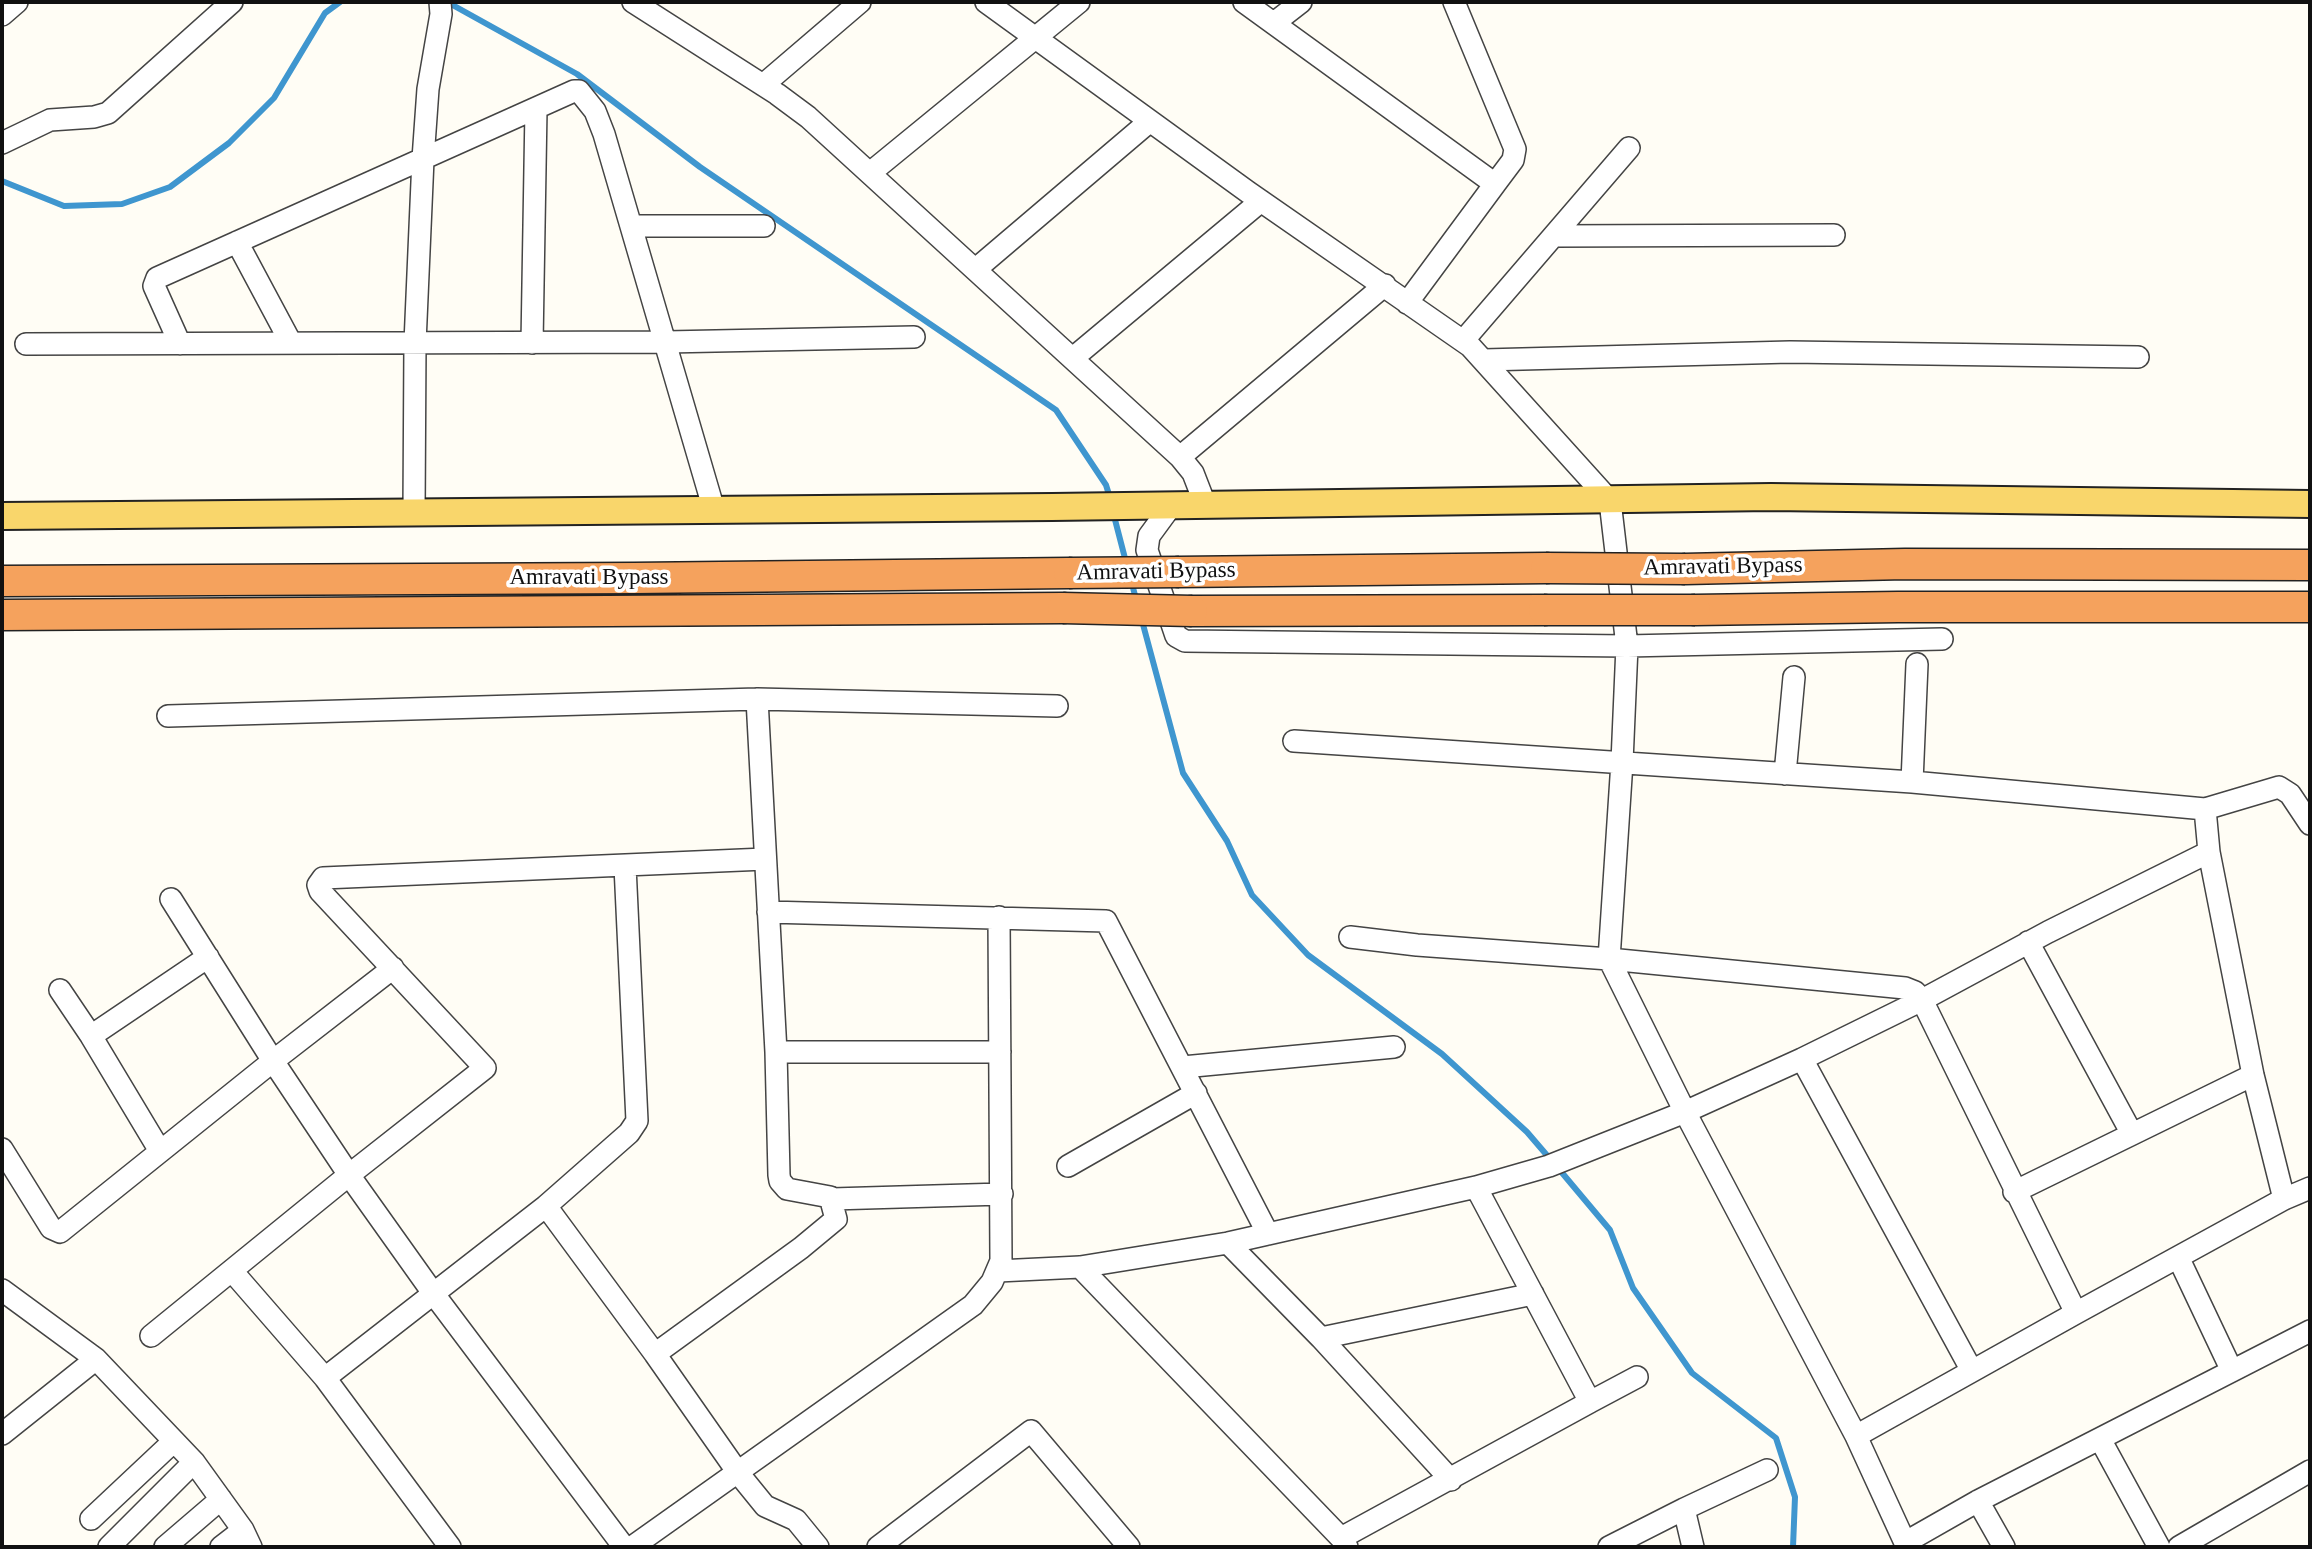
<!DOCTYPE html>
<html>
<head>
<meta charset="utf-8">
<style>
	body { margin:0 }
	#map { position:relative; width:2312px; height:1549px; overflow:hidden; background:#fffdf5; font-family:"Times New Roman",serif }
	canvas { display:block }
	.frame { position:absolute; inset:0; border:4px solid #111; pointer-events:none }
</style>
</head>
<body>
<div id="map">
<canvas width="2312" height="1549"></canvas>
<div class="frame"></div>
</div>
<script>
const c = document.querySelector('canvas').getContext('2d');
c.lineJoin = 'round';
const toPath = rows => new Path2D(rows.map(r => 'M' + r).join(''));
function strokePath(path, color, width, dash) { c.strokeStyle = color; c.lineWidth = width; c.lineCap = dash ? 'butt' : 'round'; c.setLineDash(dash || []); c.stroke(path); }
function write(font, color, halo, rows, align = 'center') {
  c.font = font + ' "Times New Roman",serif'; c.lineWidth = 7; c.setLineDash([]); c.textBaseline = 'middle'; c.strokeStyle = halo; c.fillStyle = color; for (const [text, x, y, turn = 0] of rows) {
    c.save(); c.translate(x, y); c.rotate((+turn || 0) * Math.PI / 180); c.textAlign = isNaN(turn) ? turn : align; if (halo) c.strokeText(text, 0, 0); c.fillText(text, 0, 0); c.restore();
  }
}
strokePath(toPath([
	[447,2,577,74,700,167,1056,410,1106,485,1111,501],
	[2,181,64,206,122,204,170,187,229,143,274,98,325,13,340,2],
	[1113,512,1127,566],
	[1131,580,1137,603],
	[1141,617,1183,773,1227,841,1252,895,1308,955,1442,1054,1527,1132,1551,1160],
	[1558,1168,1610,1230,1633,1288,1692,1373,1776,1438,1795,1497,1793,1547]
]), '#3f96cf', 6);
const minor = toPath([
	[633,2,777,94,808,117,1180,457,1193,473,1205,504],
	[986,2,1248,192,1470,346,1610,501,1627,646,1622,762,1609,959,1685,1112,1856,1436,1907,1547],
	[1244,2,1495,184,1407,303],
	[1454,2,1515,149,1513,160,1495,184],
	[2,15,17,2],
	[1274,23,1301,2],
	[763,85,860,2],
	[2,143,50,120,94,117,108,113,232,2],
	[870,173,1079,2],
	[632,226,764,226],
	[1554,236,1834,235],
	[237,242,291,343],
	[976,269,1150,121],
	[1463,341,1629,148],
	[532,343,536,109],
	[26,344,666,342,914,337],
	[180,344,154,286,157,278,574,91,579,91,595,111,604,134,714,510],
	[1073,358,1261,201],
	[1484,360,1790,352,2138,357],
	[1180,457,1385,285],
	[1171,506,1149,536,1147,550,1176,636,1185,641,1627,646,1942,639],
	[414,512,415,343,423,159,428,89,441,14,440,2],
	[168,716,757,699,1057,706],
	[1294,741,1912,782,2205,809,2209,852,2253,1075,2284,1199],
	[1785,774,1794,677],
	[1912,782,1917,664],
	[2205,809,2279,787,2290,794,2310,824],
	[171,899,273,1061,349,1175,433,1293,624,1547],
	[768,912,1106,921,1268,1234],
	[1350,937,1417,945,1609,959,1905,988,1915,992,1922,1000,2076,1313],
	[2028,942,2132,1134],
	[60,990,91,1036,160,1151],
	[91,1036,208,957],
	[776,1052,1000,1052],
	[1802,1059,1972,1371],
	[1183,1067,1394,1047],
	[2,1149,51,1228,60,1232,273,1061,393,968],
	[1068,1166,1196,1093],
	[2014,1192,2253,1075],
	[832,1199,1002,1194],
	[546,1206,629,1133,637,1121,625,866],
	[1228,1243,1321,1338,1451,1480],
	[2178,1257,2232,1371],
	[1080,1267,1341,1538,1347,1547],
	[232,1271,325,1378,450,1547],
	[998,1271,1080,1267,1228,1243,1476,1187,1549,1166,1685,1112,1802,1059,1922,1000,2048,932,2209,852],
	[2,1290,96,1359,194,1462,243,1530,251,1547],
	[151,1336,349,1175,485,1068,320,891,318,885,323,878,765,859],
	[1321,1338,1533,1294],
	[655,1354,801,1248,836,1219,830,1197,787,1189,780,1181,779,1175,776,1052,757,699],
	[325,1378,546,1206,655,1354,739,1474,765,1506,796,1520,818,1547],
	[1590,1402,1637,1377],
	[2,1434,96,1359],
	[1856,1436,2076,1313,2284,1199,2310,1188],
	[2100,1439,2159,1547],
	[1978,1501,2004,1547],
	[1684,1509,1767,1470],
	[91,1519,174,1441],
	[1341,1538,1590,1402,1476,1187],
	[1906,1542,1978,1501,2310,1331],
	[109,1547,194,1462],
	[165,1547,221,1499],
	[221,1547,243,1530],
	[632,1547,973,1305,992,1282,1001,1261,999,917],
	[878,1547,1031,1431,1129,1547],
	[1609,1547,1684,1509,1693,1547],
	[2179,1547,2310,1471]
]);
const major = toPath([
	[2,516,1052,507,1771,497,2310,504]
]);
const highway = toPath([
	[1685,569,1905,564,2310,565],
	[1179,572,1546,568],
	[2,581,634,578,1069,573],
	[1695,610,1898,607,2310,607],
	[1192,611,1544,610],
	[2,615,1063,608]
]);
strokePath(minor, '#444', 24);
strokePath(major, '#222', 30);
strokePath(highway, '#222', 33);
strokePath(minor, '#fff', 21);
strokePath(major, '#f9d66b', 26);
strokePath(highway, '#f5a25d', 30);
const highwayBridge = toPath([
	[1546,568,1685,569],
	[1069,573,1179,572],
	[1063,608,1192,611],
	[1544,610,1695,610]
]);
strokePath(highwayBridge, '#222', 33, []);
strokePath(highwayBridge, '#f5a25d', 30);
write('23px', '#111', '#fff', [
	["Amravati Bypass",1723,567,-1],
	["Amravati Bypass",1156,572,-1],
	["Amravati Bypass",589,578]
]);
</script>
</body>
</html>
